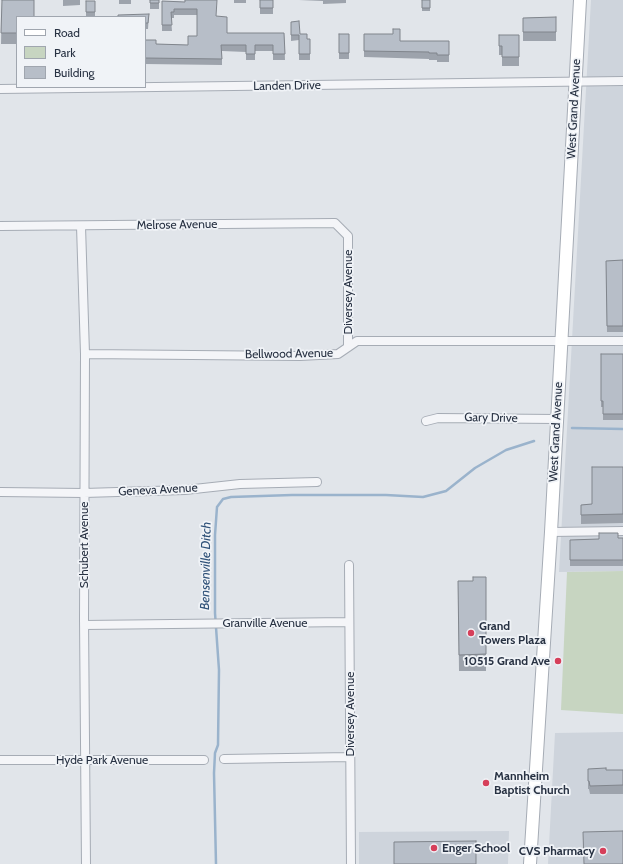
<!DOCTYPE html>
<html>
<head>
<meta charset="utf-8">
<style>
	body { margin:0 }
	#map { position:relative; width:623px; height:864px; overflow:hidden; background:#e1e5ea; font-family:Cabin,sans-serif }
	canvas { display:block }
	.legend { position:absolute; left:16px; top:16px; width:130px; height:72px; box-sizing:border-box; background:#f0f3f7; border:1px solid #a0a6af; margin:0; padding:5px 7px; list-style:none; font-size:12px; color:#283243 }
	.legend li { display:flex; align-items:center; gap:8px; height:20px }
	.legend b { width:20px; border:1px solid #a0a6af }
</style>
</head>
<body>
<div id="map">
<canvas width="623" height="864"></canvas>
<ul class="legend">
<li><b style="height:5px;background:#fff"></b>Road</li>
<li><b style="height:11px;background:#c7d5c1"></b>Park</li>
<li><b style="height:11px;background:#b7bec8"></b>Building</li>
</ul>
</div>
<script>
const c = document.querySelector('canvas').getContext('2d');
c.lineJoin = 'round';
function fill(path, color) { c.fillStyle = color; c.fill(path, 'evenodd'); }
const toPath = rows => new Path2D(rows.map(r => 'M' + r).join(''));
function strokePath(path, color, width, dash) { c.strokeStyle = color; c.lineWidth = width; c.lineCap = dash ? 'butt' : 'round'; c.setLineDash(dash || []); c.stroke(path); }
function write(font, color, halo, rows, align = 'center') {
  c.font = font + ' Cabin,sans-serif'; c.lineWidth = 3.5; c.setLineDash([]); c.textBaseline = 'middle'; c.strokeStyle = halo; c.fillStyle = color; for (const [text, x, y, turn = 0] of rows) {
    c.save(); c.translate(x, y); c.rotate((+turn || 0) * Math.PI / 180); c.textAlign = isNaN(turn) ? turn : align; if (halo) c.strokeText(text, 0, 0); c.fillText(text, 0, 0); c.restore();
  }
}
fill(toPath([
	[591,0,623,0,623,571,559,572],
	[623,732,623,864,548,864,555,733],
	[509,831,508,864,359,864,359,832]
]), '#ced4dc');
fill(toPath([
	[623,571,623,714,561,710,567,572]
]), '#c7d5c1');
strokePath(toPath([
	[572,428,623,429],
	[216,864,214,773,215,753,218,745,219,670,215,613,215,535,217,507,223,499,231,497,292,495,386,495,423,497,446,491,475,468,506,450,534,441]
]), '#9ab3cc', 2.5);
const street = toPath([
	[0,89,623,81],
	[0,226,335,223,348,236,348,347],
	[81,226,85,354,84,618,86,864],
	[85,354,300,356,338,354,357,341,623,341],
	[426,421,438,418,556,419],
	[0,492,84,493,185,490,240,484,317,482],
	[551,532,623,531],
	[349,565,351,864],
	[84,625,349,622],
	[224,759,350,757],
	[0,760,204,760]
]);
const secondary = toPath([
	[530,864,551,532,580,0]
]);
strokePath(street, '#a6acb5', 10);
strokePath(secondary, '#a6acb5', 14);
strokePath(street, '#f4f5f8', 8);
strokePath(secondary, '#fff', 12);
fill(toPath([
	[2,0,17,17,17,44,1,44],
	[63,0,80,0,80,5,63,6],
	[119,0,131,0,131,4,119,4],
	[150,0,159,0,159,9,150,9],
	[234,0,246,0,246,3,234,3],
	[260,0,273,0,273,14,260,14],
	[299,0,346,0,346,3,323,4,323,1],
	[422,0,430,0,430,11,422,11],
	[86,1,95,1,95,17,86,17],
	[162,1,185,2,216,16,227,33,284,33,285,60,273,60,273,51,255,51,255,60,246,60,246,52,222,51,222,65,145,64,145,40,156,44,188,45,197,36,197,15,174,15,174,18,171,18,172,31,162,31],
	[149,14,148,29,145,29,145,17],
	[556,17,556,41,523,41,523,18],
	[291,22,300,34,307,39,310,39,310,60,299,60,299,40,291,41],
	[339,34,349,34,349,59,339,59],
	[364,34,400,41,449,41,449,62,437,62,437,60,429,60,429,59,364,57],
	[499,35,519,35,519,66,502,66,502,55,499,55],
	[623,260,623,332,607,332,606,261],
	[601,354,623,354,623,420,603,420,603,407,601,407],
	[623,467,623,523,581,524,581,505,592,504],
	[623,538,623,566,570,566,570,540],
	[486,577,486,671,459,671,458,581,473,581],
	[588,769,606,770,623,770,623,794,590,794,589,789,588,789]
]), '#9da3ac');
const building = toPath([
	[2,0,34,0,34,17,17,17,17,33,1,33,2,0],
	[150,0,159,0,159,3,150,3,150,0],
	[185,0,217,0,216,16,227,17,227,33,284,33,285,54,273,54,273,45,255,45,255,54,246,54,246,45,221,45,222,59,145,58,145,40,156,40,156,44,188,45,188,36,197,36,197,9,174,9,174,12,171,12,172,25,162,25,162,1,185,2,185,0],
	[260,0,273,0,273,8,260,8,260,0],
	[422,0,430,0,430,8,422,8,422,0],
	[86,1,95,1,95,12,86,12,86,1],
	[149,14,148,23,145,23,145,17,118,17,118,15,149,14],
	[556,17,556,32,523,32,523,18,556,17],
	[299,21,300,34,307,34,307,39,310,39,310,54,299,54,299,35,291,35,291,22,299,21],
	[393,29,400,29,400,41,449,41,449,55,437,55,437,53,429,53,429,52,364,51,364,34,393,34,393,29],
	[339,34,349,34,349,53,339,53,339,34],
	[499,35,519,35,519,57,502,57,502,46,499,46,499,35],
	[623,260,623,326,607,326,606,261,623,260],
	[601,354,623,354,623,414,603,414,603,401,601,401,601,354],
	[592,467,623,467,623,514,581,515,581,505,592,504,592,467],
	[599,533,618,533,618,538,623,538,623,560,570,560,570,540,599,539,599,533],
	[473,577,486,577,486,654,459,655,458,581,473,581,473,577],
	[606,768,606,770,623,770,623,785,590,786,589,781,588,781,588,769,606,768],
	[623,831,623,864,584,864,583,832,623,831],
	[476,841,476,864,394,864,394,842,476,841]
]);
fill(building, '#b7bec8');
strokePath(building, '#80858c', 1);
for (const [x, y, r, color] of [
	[471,633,4,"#d63f5a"],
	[558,661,4,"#d63f5a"],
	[486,783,4,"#d63f5a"],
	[434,848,4,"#d63f5a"],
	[603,851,4,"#d63f5a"]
]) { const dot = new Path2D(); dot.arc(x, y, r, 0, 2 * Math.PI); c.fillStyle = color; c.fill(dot); strokePath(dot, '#f0f3f7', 1.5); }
write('12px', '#283243', '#f0f3f7', [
	["Landen Drive",287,86,-1],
	["West Grand Avenue",574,109,-87],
	["Melrose Avenue",177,225,-1],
	["Diversey Avenue",348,292,-90],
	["Bellwood Avenue",289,354,-1],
	["Gary Drive",491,418,1],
	["West Grand Avenue",556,432,-87],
	["Geneva Avenue",158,490,-3],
	["Schubert Avenue",84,545,-90],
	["Granville Avenue",265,623],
	["Diversey Avenue",350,714,-90],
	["Hyde Park Avenue",102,760]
]);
write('bold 12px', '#283243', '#f0f3f7', [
	["Grand",479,626],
	["Towers Plaza",479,640],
	["10515 Grand Ave",550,661,"right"],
	["Mannheim",494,776],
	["Baptist Church",494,790],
	["Enger School",442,848],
	["CVS Pharmacy",595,851,"right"]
], 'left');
write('italic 13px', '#305279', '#f0f3f7', [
	["Bensenville Ditch",206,566,-89]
]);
</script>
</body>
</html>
